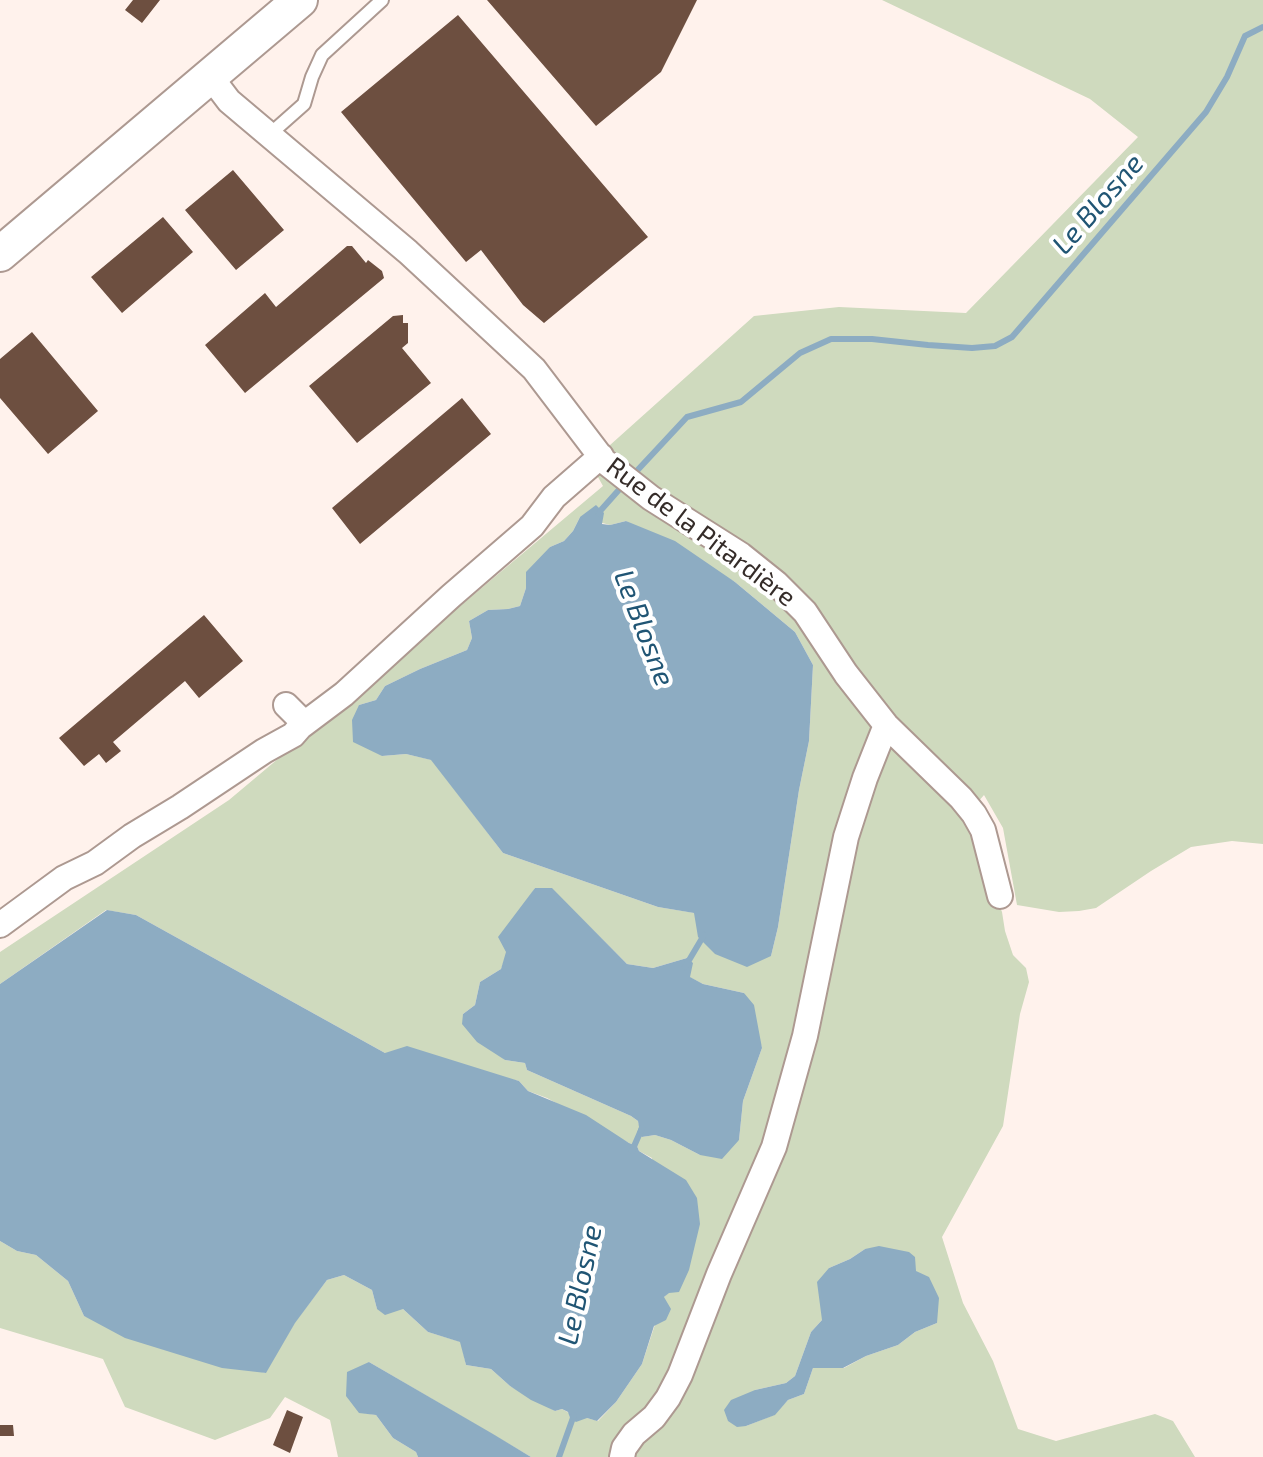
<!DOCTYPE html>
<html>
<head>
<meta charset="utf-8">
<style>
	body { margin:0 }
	canvas { display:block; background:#fff2ec }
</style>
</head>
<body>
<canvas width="1263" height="1457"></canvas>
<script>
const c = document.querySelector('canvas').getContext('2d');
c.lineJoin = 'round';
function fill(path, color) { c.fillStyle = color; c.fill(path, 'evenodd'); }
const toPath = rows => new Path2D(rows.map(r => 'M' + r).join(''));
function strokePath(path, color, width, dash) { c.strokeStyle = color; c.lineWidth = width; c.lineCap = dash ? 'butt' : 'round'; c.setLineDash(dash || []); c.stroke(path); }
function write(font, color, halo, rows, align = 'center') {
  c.font = font + ' "Exo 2",sans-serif'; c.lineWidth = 8; c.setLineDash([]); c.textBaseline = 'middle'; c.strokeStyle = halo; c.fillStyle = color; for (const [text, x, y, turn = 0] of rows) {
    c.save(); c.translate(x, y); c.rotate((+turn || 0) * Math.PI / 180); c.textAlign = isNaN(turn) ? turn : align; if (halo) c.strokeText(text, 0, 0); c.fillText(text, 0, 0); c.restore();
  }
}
fill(toPath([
	[882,0,1263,0,1263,844,1232,841,1191,847,1151,871,1096,908,1079,911,1059,912,1017,905,1003,828,984,795,964,818,1002,912,1005,931,1013,955,1026,968,1029,982,1020,1014,1003,1126,942,1237,963,1303,993,1361,1018,1429,1056,1441,1155,1414,1173,1421,1195,1457,531,1457,369,1362,359,1412,376,1415,393,1438,416,1452,418,1457,338,1457,330,1420,285,1397,270,1418,215,1440,125,1407,103,1359,0,1328,0,1241,17,1251,36,1255,68,1281,84,1316,265,1373,295,1322,327,1280,344,1275,372,1290,377,1309,403,1309,428,1332,461,1342,466,1365,491,1369,510,1386,555,1411,562,1409,569,1413,570,1418,587,1418,598,1421,616,1402,642,1364,664,1297,668,1293,652,1158,639,1151,637,1146,629,1143,547,1098,528,1091,519,1081,385,1053,136,915,106,910,0,984,0,952,229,800,603,486,590,463,754,316,839,307,966,313,1138,137,1090,99],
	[580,517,610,525,626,521,735,582,795,632,813,665,809,741,799,790,778,927,771,956,695,913,658,907,503,853,432,760,406,754,382,756,359,705,376,700,385,686,420,669,467,650,472,638,469,621,488,610,508,609,520,606,526,588,550,547,564,541,573,531],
	[535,888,552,889,627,964,653,968,687,958,689,977,703,984,744,993,762,1048,743,1101,739,1140,700,1155,671,1140,655,1135,642,1137,638,1121,631,1116,527,1070,525,1063,505,1060,463,1014,475,1005,480,982,501,969,527,901],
	[865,1249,937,1323,915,1332,898,1345,866,1356,844,1368,813,1368,804,1394,788,1400,774,1415,746,1426,755,1390,786,1383,795,1376,811,1332,822,1320,829,1268,850,1259]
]), '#cfdabe');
fill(toPath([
	[596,505,604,513,602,524,610,525,626,521,675,541,735,582,795,632,813,665,809,741,799,790,778,927,771,956,747,967,715,954,698,937,694,913,658,907,503,853,431,760,406,754,382,756,353,742,352,720,359,705,376,700,385,686,420,669,467,650,472,638,469,621,488,610,508,609,520,606,526,588,526,572,550,547,564,541,573,531,580,517],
	[535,888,552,888,627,964,653,968,687,958,693,963,690,977,703,984,744,993,754,1005,762,1048,743,1101,739,1140,722,1159,700,1155,671,1140,655,1135,642,1137,637,1133,639,1127,638,1121,631,1116,527,1070,525,1063,505,1060,477,1042,462,1024,463,1014,475,1005,480,982,501,969,506,952,498,937],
	[107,910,136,915,385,1053,407,1046,519,1081,528,1091,586,1115,629,1143,637,1146,639,1151,686,1180,697,1198,700,1224,689,1270,679,1292,669,1293,664,1297,671,1309,666,1320,654,1326,642,1364,616,1402,597,1421,587,1418,576,1422,570,1418,568,1412,562,1409,555,1411,531,1400,510,1386,491,1369,466,1365,460,1342,428,1332,403,1309,385,1315,377,1309,372,1290,344,1275,327,1280,295,1323,266,1373,222,1368,125,1338,84,1316,68,1281,36,1255,17,1251,0,1241,0,984],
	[879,1246,909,1252,915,1257,916,1271,929,1277,939,1298,937,1323,915,1332,898,1345,866,1356,843,1368,813,1368,804,1394,788,1400,775,1415,746,1426,737,1427,728,1421,724,1410,731,1400,755,1390,786,1383,795,1376,811,1332,822,1320,817,1282,829,1268,850,1259,865,1249],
	[369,1362,493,1434,531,1457,418,1457,416,1452,393,1438,376,1415,359,1413,346,1396,347,1372]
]), '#8dacc2');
strokePath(toPath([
	[633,475,687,417,741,402,800,353,831,339,872,339,928,345,972,348,995,346,1012,337,1206,112,1227,77,1245,36,1263,27],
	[599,514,601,510,625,483],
	[685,967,704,935],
	[632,1151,642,1128],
	[559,1457,574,1415]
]), '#8dacc2', 6);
fill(toPath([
	[133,0,160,0,142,23,125,10],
	[487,0,697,0,661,72,596,126],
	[458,15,648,237,544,323,523,305,481,250,466,262,341,112],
	[233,170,284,230,236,270,185,210],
	[163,217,193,252,122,313,91,277],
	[347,246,352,246,366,263,368,260,382,271,384,278,245,393,205,345,265,293,276,307],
	[403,315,403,323,408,323,408,343,402,348,431,383,357,443,309,386,393,316],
	[32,332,98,411,48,454,0,398,0,359],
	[462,398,491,434,360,544,332,508],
	[204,615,243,661,199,698,185,681,113,742,121,751,106,763,99,754,84,766,59,738],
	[287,1410,303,1417,290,1453,273,1445],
	[0,1425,13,1425,14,1436,0,1436]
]), '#6d4f40');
const lane = toPath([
	[269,135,304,104,312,77,322,55,382,0]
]);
const street = toPath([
	[210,76,229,101,408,252,534,369,604,461,651,498,741,555,776,583,805,612,846,674,886,725,961,798,974,814,983,830,1000,896],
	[300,727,344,694,451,596,532,526,554,497,601,456],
	[0,925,64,878,95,863,132,836,180,807,264,751,293,735,300,727,299,718,286,705],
	[622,1457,624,1448,634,1434,654,1417,668,1398,680,1375,719,1274,774,1147,805,1036,846,837,865,778,886,725]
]);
const secondary = toPath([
	[0,254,300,0]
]);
strokePath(lane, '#ad9991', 16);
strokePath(street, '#ad9991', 28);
strokePath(secondary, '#ad9991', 38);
strokePath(lane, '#fff', 12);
strokePath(street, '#fff', 24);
strokePath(secondary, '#fff', 34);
write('26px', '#352c29', '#fff', [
	["Rue de la Pitardière",701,532,37]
]);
write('italic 28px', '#205574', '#fff', [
	["Le Blosne",1098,204,-49],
	["Le Blosne",644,628,69],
	["Le Blosne",580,1285,-78]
]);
</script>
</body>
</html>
